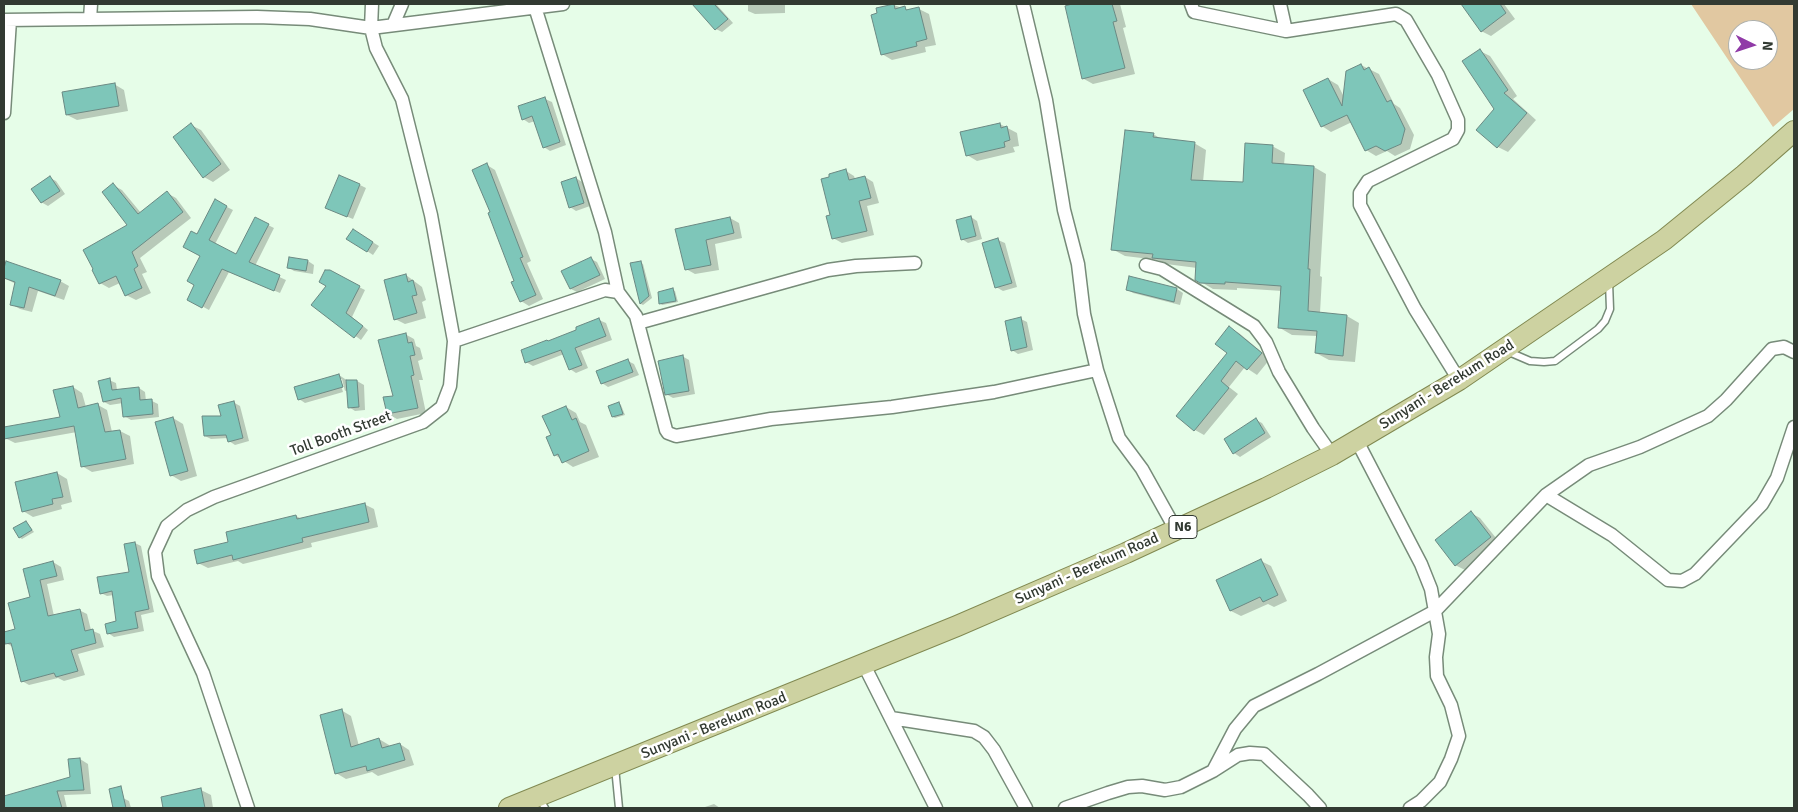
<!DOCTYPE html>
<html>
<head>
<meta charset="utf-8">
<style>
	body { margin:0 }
	#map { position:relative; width:1798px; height:812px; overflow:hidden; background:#e6fde8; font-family:Signika,sans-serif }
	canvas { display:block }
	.frame { position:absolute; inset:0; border:5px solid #323a32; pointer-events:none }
	.north { position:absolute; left:1728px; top:20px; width:50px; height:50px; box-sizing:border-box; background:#fff; border:1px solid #adb0ad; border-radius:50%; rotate:94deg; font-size:14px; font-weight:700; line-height:20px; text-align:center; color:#323a32 }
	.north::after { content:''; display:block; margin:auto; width:18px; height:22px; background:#903aa7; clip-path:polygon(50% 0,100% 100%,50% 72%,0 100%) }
</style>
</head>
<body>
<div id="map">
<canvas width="1798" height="812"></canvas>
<div class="frame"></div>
<div class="north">N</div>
</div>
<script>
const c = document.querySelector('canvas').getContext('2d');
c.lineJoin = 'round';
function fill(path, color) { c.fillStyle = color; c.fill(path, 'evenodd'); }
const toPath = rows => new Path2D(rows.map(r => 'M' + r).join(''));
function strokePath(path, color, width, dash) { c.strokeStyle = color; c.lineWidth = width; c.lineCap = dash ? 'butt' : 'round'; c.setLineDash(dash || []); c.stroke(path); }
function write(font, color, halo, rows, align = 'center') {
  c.font = font + ' Signika,sans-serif'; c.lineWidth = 5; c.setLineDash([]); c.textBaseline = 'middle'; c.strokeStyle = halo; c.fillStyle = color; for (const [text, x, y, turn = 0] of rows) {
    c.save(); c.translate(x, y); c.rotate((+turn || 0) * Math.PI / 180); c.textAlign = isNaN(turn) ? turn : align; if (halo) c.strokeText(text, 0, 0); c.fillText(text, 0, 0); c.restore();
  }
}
fill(toPath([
	[1691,4,1794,4,1794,109,1773,127],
	[1738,30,1768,30,1768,60,1738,60]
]), '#e1c8a1');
fill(toPath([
	[699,4,716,4,733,23,722,32,716,29,696,7],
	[748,4,785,4,785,13,755,14,748,11],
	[1071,4,1120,4,1126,27,1123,28,1135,74,1093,84,1084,79],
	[1463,4,1504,4,1515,19,1491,36,1481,31],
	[894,5,910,11,919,9,929,14,936,45,925,47,926,52,892,60,882,54],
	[1480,51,1490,56,1517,96,1513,99,1536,120,1508,152,1498,147,1496,109],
	[1361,65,1379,74,1394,104,1400,108,1414,135,1410,149,1395,156,1387,151,1376,156,1366,150,1352,122,1331,132,1322,126,1328,79,1338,85,1344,97],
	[114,84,124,90,128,111,77,120,67,115],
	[545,99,552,102,566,145,550,151,544,147,535,121,529,123,523,119],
	[1000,124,1017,133,1019,146,1013,147,1015,152,977,161,967,155],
	[191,125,201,130,230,170,213,182,204,177],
	[1153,134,1163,140,1194,143,1206,150,1203,182,1244,184,1272,146,1285,153,1284,165,1314,167,1326,174,1320,276,1322,277,1320,313,1347,316,1359,323,1355,362,1329,360,1316,353,1318,336,1292,335,1280,328,1282,291,1237,288,1237,290,1213,289,1196,279,1197,268,1166,264,1158,260,1125,256,1112,249],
	[487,165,495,170,531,261,527,263,543,299,529,306,521,301,492,213],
	[846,171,854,176,855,179,865,177,873,182,879,203,867,206,874,235,842,243,833,238,831,216],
	[50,178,56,181,65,194,48,206,41,202],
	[576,178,582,182,590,206,576,211,570,207],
	[113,185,122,190,141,213,167,193,176,198,191,218,140,258,147,272,142,274,151,293,136,300,126,295,120,283,109,288,100,283,129,225],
	[360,185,366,188,353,219,333,211],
	[215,201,233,210,215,244,237,255,268,225,274,228,255,266,286,280,280,293,229,272,209,310,189,299,196,285,202,256,197,236],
	[971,217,977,221,982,239,968,243,962,239],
	[730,218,739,223,742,238,715,244,719,270,695,274,686,269,677,230],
	[359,234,379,246,373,255,367,251],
	[998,240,1005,243,1017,287,1003,291,996,287],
	[290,258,308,261,314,265,313,274,294,271,288,267],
	[591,259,597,262,605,279,577,292,571,289],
	[640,262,643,264,652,298,643,305,641,304,631,264],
	[7,263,60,281,69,286,64,300,38,291,32,312,20,309,11,304,16,284,4,278],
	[406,275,422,287,426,300,422,302,426,318,405,324,395,319],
	[1130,277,1177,289,1183,293,1180,305,1133,293,1127,289],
	[359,287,365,290,352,317,368,330,361,340,313,305],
	[673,290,675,291,678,302,662,305,660,303],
	[1021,319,1027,322,1033,350,1018,354,1012,350],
	[599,320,606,323,612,340,581,351,588,368,576,373,570,369,564,354,533,366,526,362,549,342],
	[1229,328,1239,333,1270,359,1257,375,1245,367,1229,387,1238,394,1204,435,1195,430,1228,353],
	[405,334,414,339,416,346,420,348,423,359,418,361,423,380,419,380,426,413,397,419,388,414,394,396],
	[682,356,689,360,695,394,673,398,666,394],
	[628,361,634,364,639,375,608,387,602,383],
	[339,375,345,379,346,382,357,381,364,385,365,410,355,411,349,407,348,390,345,391,342,379,339,379,343,392,305,403,299,399],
	[109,380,116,383,117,390,139,388,145,392,146,401,152,401,158,404,159,417,131,420,124,416,123,403,110,405,104,402],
	[73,387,82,393,86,407,98,405,107,410,112,432,120,431,130,436,134,464,92,472,82,466,77,432,15,443,5,438,4,429,61,418],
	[233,402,240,406,249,441,235,445,229,441,228,438,211,439,205,436,223,417],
	[619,403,621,405,625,415,615,418,613,417],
	[566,407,576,413,580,422,586,425,599,457,573,467,555,455,552,436],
	[173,418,183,424,197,476,181,481,171,475],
	[1256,420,1262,423,1271,437,1240,457,1234,453],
	[57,473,67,479,72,502,61,505,62,509,33,517,23,511],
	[364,504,374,509,378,527,311,543,312,547,243,564,238,561,208,568,198,563,230,542,296,516,302,519],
	[1471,513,1480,518,1500,543,1465,570,1455,565],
	[26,522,34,532,22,539,19,537],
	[135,543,141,546,154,612,141,615,144,631,114,637,108,633,118,622,114,595,107,596,101,593,131,573],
	[1261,561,1271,566,1287,601,1274,607,1268,604,1241,616,1231,611,1218,581],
	[53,562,61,567,64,580,47,584,54,616,79,610,87,614,91,630,100,634,104,647,78,654,85,675,64,681,58,678,29,685,22,681,13,647,6,643,17,630,31,598,24,570],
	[341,710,351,716,359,746,379,739,389,745,389,747,400,744,409,750,414,765,378,776,372,772,346,779,336,773],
	[80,759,88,764,91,794,64,795,67,808,4,808,4,796,6,797,71,778],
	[201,790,211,795,213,808,164,808,162,798],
	[123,798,129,801,131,808,114,808,113,802],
	[714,804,720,808,702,808]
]), '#0003');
const building = toPath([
	[692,4,714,4,728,19,715,30,692,4],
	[894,4,895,9,905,6,906,10,919,7,927,39,916,42,917,46,881,55,871,15,877,13,876,8,894,4],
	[1072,4,1112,4,1117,21,1113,22,1125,68,1082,79,1065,6,1072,4],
	[1461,4,1500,4,1506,13,1481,32,1461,4],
	[1480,49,1508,90,1504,93,1527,113,1497,148,1476,130,1494,109,1462,61,1480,49],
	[1361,64,1364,70,1369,67,1387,102,1391,100,1405,129,1401,144,1385,151,1376,146,1365,151,1347,115,1321,127,1303,90,1328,78,1342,106,1346,71,1361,64],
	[115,83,119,106,66,115,62,92,115,83],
	[545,97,560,142,543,148,532,116,522,120,518,106,545,97],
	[191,123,221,164,203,178,173,137,191,123],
	[1000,123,1001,128,1007,126,1010,140,1004,142,1005,147,966,156,960,132,1000,123],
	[1125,130,1154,133,1153,137,1195,142,1191,180,1243,182,1245,143,1273,145,1272,163,1314,166,1308,269,1310,269,1308,311,1347,315,1343,356,1315,353,1317,331,1278,328,1281,286,1225,282,1225,284,1200,283,1195,280,1196,262,1152,258,1153,254,1111,250,1125,130],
	[487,163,523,257,520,258,536,295,520,302,511,282,514,281,488,213,490,212,472,170,487,163],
	[846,169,849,180,865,176,871,198,859,201,867,231,832,239,826,216,830,215,821,179,829,177,829,174,846,169],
	[339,175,360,184,347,217,325,208,339,175],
	[50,176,60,191,41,203,31,189,50,176],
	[576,177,584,203,569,208,561,182,576,177],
	[113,183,138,214,167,191,183,212,132,252,138,266,134,269,142,288,125,296,116,276,99,284,92,270,93,269,83,250,127,225,102,192,113,183],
	[215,199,227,206,209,240,236,254,255,217,269,224,249,262,280,275,274,291,222,269,202,308,187,300,194,285,187,281,200,256,183,247,191,231,197,234,215,199],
	[971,216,976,236,961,240,956,220,971,216],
	[730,217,734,233,706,240,711,265,685,270,675,229,730,217],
	[353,229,373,242,367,252,346,239,353,229],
	[998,238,1012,283,995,288,982,243,998,238],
	[289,257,308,260,306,271,287,268,289,257],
	[591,257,600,275,570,289,561,271,591,257],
	[6,261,61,280,55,296,29,287,24,308,10,305,15,282,4,278,4,268,6,261],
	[641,261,649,296,640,304,630,263,641,261],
	[325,270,330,270,360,286,346,313,363,326,354,338,311,305,326,286,319,282,325,270],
	[406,274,408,282,413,280,417,295,412,296,417,313,394,320,384,280,406,274],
	[1129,276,1177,288,1174,302,1126,290,1129,276],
	[673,288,676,301,659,304,658,292,673,288],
	[1021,317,1027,347,1011,351,1005,321,1021,317],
	[599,318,606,336,575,348,582,365,569,370,561,350,525,363,521,350,547,340,548,341,576,330,576,327,599,318],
	[1229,326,1262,353,1247,370,1236,361,1221,381,1229,388,1194,431,1176,416,1227,353,1215,344,1229,326],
	[406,333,408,343,412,342,415,355,410,356,414,375,411,376,418,408,387,414,383,397,393,396,378,340,406,333],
	[683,355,689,391,665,395,658,361,683,355],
	[628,359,633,372,601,384,596,371,628,359],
	[339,374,343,387,298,400,294,387,339,374],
	[110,378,112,390,139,387,140,400,152,399,153,414,123,417,121,398,103,402,98,381,110,378],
	[346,380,357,380,359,407,348,408,346,380],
	[73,386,78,408,98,403,105,432,120,430,126,459,81,467,74,426,4,439,4,427,60,417,53,390,73,386],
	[234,401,243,438,228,442,226,435,204,436,202,416,221,416,218,405,234,401],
	[619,402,623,414,612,417,608,406,619,402],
	[566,406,572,420,576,418,589,451,562,463,558,454,554,456,546,437,551,435,542,416,566,406],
	[173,417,188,471,170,476,155,422,173,417],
	[1256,418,1265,433,1233,454,1224,439,1256,418],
	[57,472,63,497,52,499,53,504,22,512,15,482,57,472],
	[365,503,369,522,302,538,303,542,233,560,232,555,197,564,194,550,228,542,226,532,296,515,297,519,365,503],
	[1471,511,1491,537,1455,566,1435,540,1471,511],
	[26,521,32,530,19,538,13,528,26,521],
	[135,542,149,609,135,612,138,628,107,634,105,624,116,621,112,591,100,594,97,577,129,572,124,544,135,542],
	[1261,559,1278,595,1263,602,1260,597,1230,611,1216,580,1261,559],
	[53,561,57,576,40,580,48,616,80,609,85,631,93,629,96,643,71,650,78,671,56,677,54,673,21,682,11,643,5,644,4,636,4,632,15,629,8,603,30,597,23,569,53,561],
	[342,709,351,747,379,738,382,748,400,743,405,760,367,771,366,766,335,774,320,715,342,709],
	[80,758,84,790,57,791,62,808,4,808,4,796,70,777,68,759,80,758],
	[121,786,126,808,113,808,109,789,121,786],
	[201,788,205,808,163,808,161,797,201,788]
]);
fill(building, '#7ec6b9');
strokePath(building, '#6b8983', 1);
const lane = toPath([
	[1509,352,1530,361,1544,362,1555,361,1598,329,1605,321,1610,309,1609,282],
	[615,767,619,808],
	[539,798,545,808]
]);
const street = toPath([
	[1023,4,1046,100,1064,210,1078,264,1084,314,1097,370],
	[1191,4,1194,12,1286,31],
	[1280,4,1286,31,1396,14,1406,20,1438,75,1458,120,1458,130,1453,139,1368,181,1360,193,1360,205,1415,309,1459,380],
	[535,7,605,232,618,292],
	[90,19,91,4],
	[4,20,257,17,310,19,371,28,563,4],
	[393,25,402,4],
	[4,113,10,20],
	[1146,265,1162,269,1254,326,1266,342,1279,372,1313,428,1332,455],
	[638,323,828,270,856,266,915,263],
	[454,341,605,290,618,292,636,316,666,430,668,433,676,436,771,419,892,407,994,392,1097,370,1119,438,1142,469,1176,530],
	[1357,441,1421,564,1431,589,1439,634,1436,657,1437,676,1451,705,1459,736,1451,759,1440,782,1421,801,1410,808],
	[1546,495,1612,535,1668,580,1682,581,1695,574,1762,504,1777,478,1794,427],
	[864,665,936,808],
	[891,718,974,731,984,737,994,750,1026,808],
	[1213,771,1235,729,1254,706,1318,674,1435,611,1546,495,1589,465,1640,447,1708,416,1726,400,1772,349,1784,347,1794,352],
	[248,808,203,673,158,576,155,552,167,526,187,510,214,497,423,422,442,407,450,386,454,341,431,215,402,99,376,48,371,28,372,4],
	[1065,808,1108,793,1128,787,1142,786,1165,790,1181,787,1213,771,1238,755,1250,753,1264,754,1308,795,1320,808]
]);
const primary = toPath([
	[509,808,957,626,1126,553,1266,488,1332,455,1459,380,1664,240,1744,175,1794,131]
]);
strokePath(lane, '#778b79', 9);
strokePath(street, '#778b79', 15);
strokePath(primary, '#818951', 22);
strokePath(lane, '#fff', 6);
strokePath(street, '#fff', 12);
strokePath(primary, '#cdd2a1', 20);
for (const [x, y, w] of [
	[1183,527,28]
]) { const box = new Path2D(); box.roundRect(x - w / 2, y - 11.5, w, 23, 4); c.fillStyle = '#fff'; c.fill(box); strokePath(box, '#323a32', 1); }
write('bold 14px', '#323a32', null, [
	["N6",1183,527]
]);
write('15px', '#323a32', '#fff', [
	["Sunyani - Berekum Road",1447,385,-32],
	["Toll Booth Street",341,434,-20],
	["Sunyani - Berekum Road",1087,569,-24],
	["Sunyani - Berekum Road",714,726,-22]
]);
</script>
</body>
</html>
